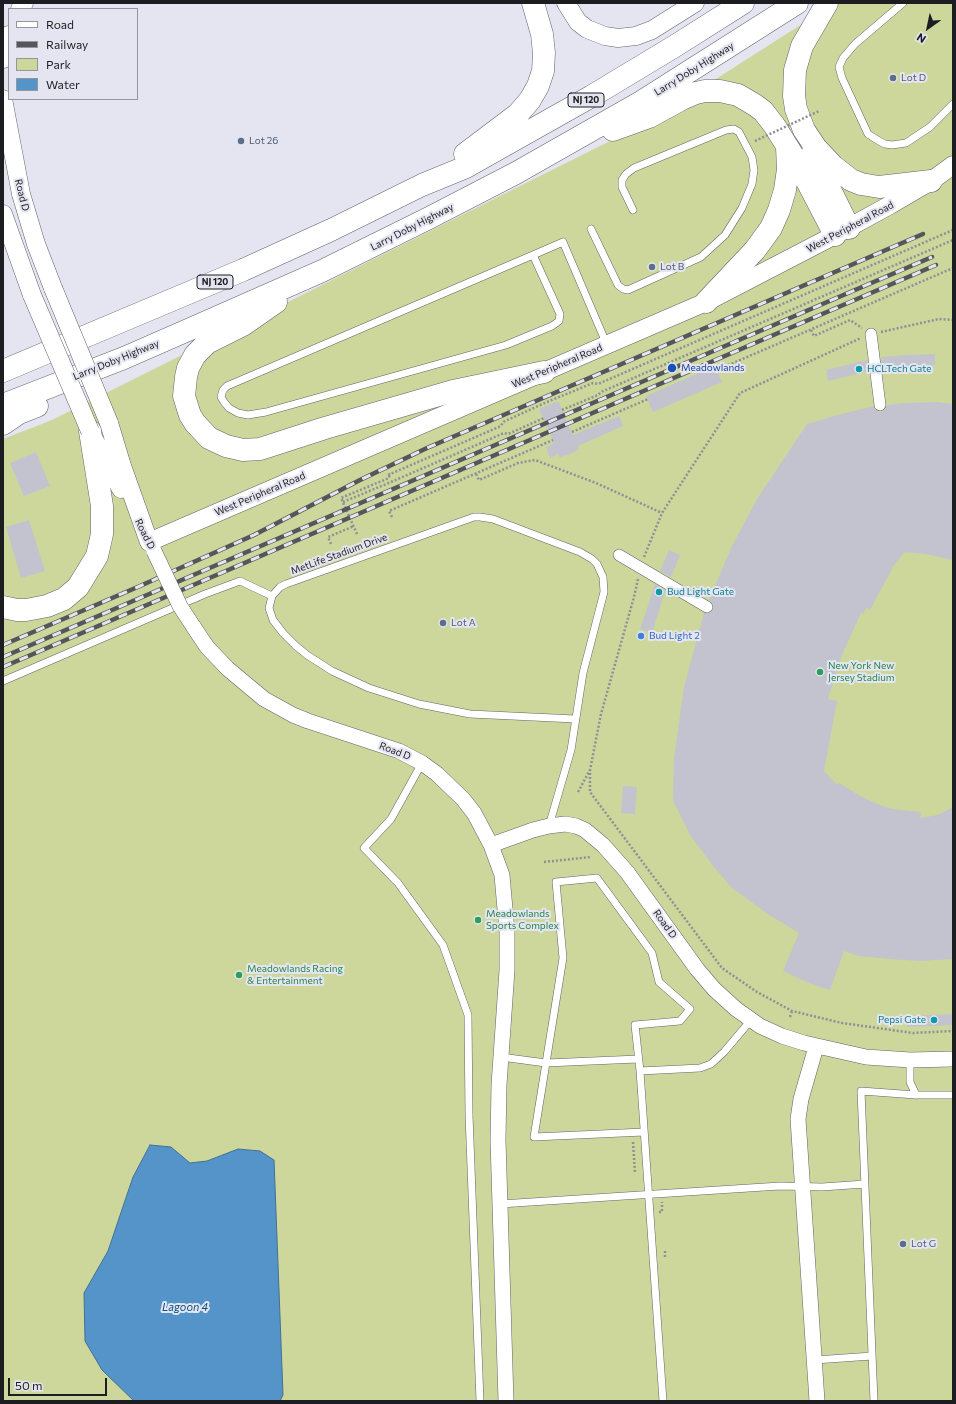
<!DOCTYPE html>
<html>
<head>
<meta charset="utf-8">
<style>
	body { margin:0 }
	#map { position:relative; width:956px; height:1404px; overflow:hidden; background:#e4e5f0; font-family:Commissioner,sans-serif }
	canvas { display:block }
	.frame { position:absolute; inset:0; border:4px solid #1c1d20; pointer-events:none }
	.legend { position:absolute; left:8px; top:8px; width:130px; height:92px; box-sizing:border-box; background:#e4e5f0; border:1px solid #94959d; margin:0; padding:5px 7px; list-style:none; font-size:12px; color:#1c1d20 }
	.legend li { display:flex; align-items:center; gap:8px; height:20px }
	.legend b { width:20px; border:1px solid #94959d }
	.north { position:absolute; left:908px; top:8px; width:40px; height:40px; -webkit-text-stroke:3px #e4e5f0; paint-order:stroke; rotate:213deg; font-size:11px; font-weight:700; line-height:16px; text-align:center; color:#1c1d20 }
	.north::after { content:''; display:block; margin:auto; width:14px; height:18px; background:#1c1d20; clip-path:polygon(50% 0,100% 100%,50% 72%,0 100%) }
	.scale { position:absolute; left:8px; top:1378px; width:99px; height:18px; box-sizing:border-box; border:2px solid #1c1d20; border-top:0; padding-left:5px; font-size:12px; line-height:14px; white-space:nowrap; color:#1c1d20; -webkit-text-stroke:3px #e4e5f0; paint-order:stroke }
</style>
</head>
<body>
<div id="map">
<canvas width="956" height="1404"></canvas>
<div class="frame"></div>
<ul class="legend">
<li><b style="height:5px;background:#fff"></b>Road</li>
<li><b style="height:5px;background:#55565b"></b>Railway</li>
<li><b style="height:11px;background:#cdd79b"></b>Park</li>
<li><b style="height:11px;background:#5494c9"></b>Water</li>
</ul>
<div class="north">N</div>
<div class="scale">50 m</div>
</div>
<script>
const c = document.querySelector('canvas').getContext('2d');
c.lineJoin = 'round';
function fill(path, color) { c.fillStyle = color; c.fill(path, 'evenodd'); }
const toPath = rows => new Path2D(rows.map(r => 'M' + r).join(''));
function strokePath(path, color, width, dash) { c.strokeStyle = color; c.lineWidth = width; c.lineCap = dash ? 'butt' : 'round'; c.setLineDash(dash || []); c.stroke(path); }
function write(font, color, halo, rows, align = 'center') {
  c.font = font + ' Commissioner,sans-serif'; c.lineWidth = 4; c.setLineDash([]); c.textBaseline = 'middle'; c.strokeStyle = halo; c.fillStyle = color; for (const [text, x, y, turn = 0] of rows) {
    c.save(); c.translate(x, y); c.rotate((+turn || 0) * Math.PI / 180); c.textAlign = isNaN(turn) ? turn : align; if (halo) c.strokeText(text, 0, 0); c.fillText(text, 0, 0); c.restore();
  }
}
fill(toPath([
	[835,3,953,3,953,1401,3,1401,3,439,52,420,650,121]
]), '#cdd79b');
const water = toPath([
	[150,1145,171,1147,190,1163,207,1161,238,1149,260,1151,274,1160,283,1395,280,1401,134,1401,102,1370,85,1341,84,1293,108,1251,133,1177,150,1145]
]);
fill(water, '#5494c9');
strokePath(water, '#437096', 1);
fill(toPath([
	[935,354,935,365,883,369,881,357,909,355],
	[867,360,869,371,828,381,826,370],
	[715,366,722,382,653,412,646,396],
	[558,401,573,435,619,416,623,426,578,446,579,449,570,454,560,457,558,454,550,458,546,447,554,443,539,409],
	[936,402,953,404,953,560,925,554,905,552,894,565,870,610,866,608,863,614,861,613,841,657,828,699,837,701,824,771,837,785,839,783,862,797,882,806,892,809,921,812,920,818,938,815,953,807,953,959,920,961,890,959,858,956,844,951,830,990,809,983,783,971,799,933,768,914,732,888,714,867,690,835,673,801,674,758,684,687,704,613,710,613,713,610,713,604,709,600,732,546,757,499,807,424,838,415,870,407,873,406,877,411,880,412,885,410,887,405,903,403],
	[36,452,50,486,24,496,10,463],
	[29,520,45,571,21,578,6,527],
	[669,550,680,555,671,577,660,571],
	[655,584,665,591,652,633,640,629],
	[623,786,637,787,635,814,621,813],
	[953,1014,953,1025,907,1027,908,1016]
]), '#c2c3ce');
const service = toPath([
	[903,3,855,44,843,58,839,67,842,78,868,134,879,141,885,144,892,145,906,143,930,127,953,104],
	[591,229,618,285,623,289,628,290,701,257,725,235,742,208,752,184,754,170,752,157,739,132,734,129,726,130,634,168,626,174,622,180,622,187,633,210],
	[533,255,560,314,559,321,552,326,506,345,266,412,248,415,238,413,229,408,224,402,221,397,223,390,227,386,533,255,563,242,607,345],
	[3,681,205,594,240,581,272,596],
	[422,763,391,819,364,848,398,883,443,945,468,1015,469,1115,480,1401],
	[549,826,571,750,583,673,604,592,603,577,597,564,592,559,580,552,493,519,480,517,474,517,286,584,280,587,272,596,269,608,273,620,283,633,296,646,307,655,332,671,369,688,419,704,470,714,575,719],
	[501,1057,546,1063,638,1059],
	[910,1060,910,1082,916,1095],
	[640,1071,635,1025,680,1021,690,1009,659,982,652,953,597,878,556,882,563,958,534,1137,644,1132],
	[500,1204,780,1186,822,1187,865,1184],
	[815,1360,872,1356],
	[663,1401,640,1071,700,1068,711,1064,724,1052,751,1020],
	[874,1401,861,1091,916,1095,953,1095]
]);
const pedestrian = toPath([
	[871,334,880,405],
	[619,555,707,607]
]);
const minor = toPath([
	[193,626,207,647,228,669,264,699,293,715,308,721,399,751,422,763,437,774,463,799,474,813,491,845,502,875,507,932,507,970,499,1085,498,1140,506,1401],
	[491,845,533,830,549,826,565,824,576,826,585,830,603,845,627,872,697,969,714,989,736,1009,760,1026,782,1036,804,1043,866,1057,910,1060,953,1059],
	[816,1047,801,1099,798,1119,817,1401]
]);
const tertiary = toPath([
	[566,3,578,22,587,29,605,36,618,38,636,36,652,30,695,3],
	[20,9,24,3],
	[3,59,9,35],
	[3,99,21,194,36,244,53,288],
	[3,214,32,295],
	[109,423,122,466,149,542],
	[95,441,121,489],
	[149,542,706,302,835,235,890,205,931,181,953,165]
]);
const motorway = toPath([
	[827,3,802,46,795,70,794,96,796,109,804,130,816,148,833,166,851,180,861,184,879,187,931,181],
	[613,130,649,117,682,99,696,93,705,91,720,91,738,95,755,105,763,111,774,125,797,162,835,235],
	[813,152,818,165,849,228],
	[465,154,518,114,530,100,538,86,543,71,544,53,542,34,533,3],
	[276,302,243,325,207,343,195,355,188,368,186,377,184,396,190,415,195,423,209,438,226,446,243,450,260,449,325,428,453,391,544,372],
	[706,302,755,250,771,228,779,210,785,190,788,169,787,147],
	[3,371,243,270,331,230,422,185,466,167,592,96,675,46,743,3],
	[3,405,124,358,188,330,322,271,429,218,516,173,641,102,797,3],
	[3,424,19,413,37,406],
	[3,607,17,610,26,610,47,606,64,599,78,587,97,556,102,534,102,506,90,431]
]);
strokePath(service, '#62636c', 8);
strokePath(pedestrian, '#62636c', 12);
strokePath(minor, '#62636c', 16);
strokePath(tertiary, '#62636c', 19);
strokePath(motorway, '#62636c', 23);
strokePath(toPath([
	[811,330,814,336,850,320,862,328],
	[881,332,939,319,953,320],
	[717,370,953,268],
	[562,410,598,395,601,392,953,240],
	[572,432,648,399],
	[476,474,479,480,518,463,535,460,596,483,662,513],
	[388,475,501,426,503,422,547,402,593,383,598,384,953,230],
	[391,482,504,433,508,434,544,418],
	[343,502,391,482],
	[392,517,389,511,553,440],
	[357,534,341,498,389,478,390,473],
	[331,544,328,537,354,526],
	[644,557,662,513,740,393,861,338],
	[638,579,634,597,601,714,590,770,590,792,722,968,757,992,792,1011,842,1023,913,1033,953,1031],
	[578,792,590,770],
	[544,862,591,857],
	[790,1017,792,1011],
	[633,1142,635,1173],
	[659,1212,662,1212,662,1202],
	[665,1251,665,1257]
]), '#8e8f97', 2.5, [2, 2]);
strokePath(service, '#fff', 7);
strokePath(pedestrian, '#fff', 11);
strokePath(minor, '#fff', 15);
strokePath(tertiary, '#fff', 18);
strokePath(motorway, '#fff', 22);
const rail = toPath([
	[3,645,140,586,254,535,360,480,427,448,923,234],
	[3,657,862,287,932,257],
	[3,667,936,265]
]);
strokePath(rail, '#55565b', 4.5);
strokePath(rail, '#e4e5f0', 3, [9]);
const minorBridge = toPath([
	[154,551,180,606,193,626]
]);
const tertiaryBridge = toPath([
	[53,288,109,423],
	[32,295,90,431]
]);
strokePath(minorBridge, '#62636c', 16, []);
strokePath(tertiaryBridge, '#62636c', 19, []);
strokePath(toPath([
	[755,141,819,111]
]), '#8e8f97', 2.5, [2, 2]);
strokePath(minorBridge, '#fff', 15);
strokePath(tertiaryBridge, '#fff', 18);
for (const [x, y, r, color] of [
	[893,78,4,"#5c6f8a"],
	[241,141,4,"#5c6f8a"],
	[652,267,4,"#5c6f8a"],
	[672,368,5,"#1a4fb4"],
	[859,369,4,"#0f9aa8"],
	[659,592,4,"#0f9aa8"],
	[443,623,4,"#5c6f8a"],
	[641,636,4,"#3f7fe0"],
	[820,672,4,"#2e9e5b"],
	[478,920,4,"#2e9e5b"],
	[239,975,4,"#2e9e5b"],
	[934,1020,4,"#0f9aa8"],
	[903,1244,4,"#5c6f8a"]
]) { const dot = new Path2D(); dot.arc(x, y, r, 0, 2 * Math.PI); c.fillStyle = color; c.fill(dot); strokePath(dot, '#e4e5f0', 1.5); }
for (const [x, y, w] of [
	[586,100,36],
	[215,282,36]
]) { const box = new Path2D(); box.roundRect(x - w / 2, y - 7, w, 14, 3); c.fillStyle = '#e4e5f0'; c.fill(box); strokePath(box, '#1c1d20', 1); }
write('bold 9px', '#1c1d20', null, [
	["NJ 120",586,100],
	["NJ 120",215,282]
]);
write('10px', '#1c1d20', '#e4e5f0', [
	["Larry Doby Highway",694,69,-32],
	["Road D",22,195,76],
	["Larry Doby Highway",412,227,-27],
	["West Peripheral Road",850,227,-28],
	["Larry Doby Highway",116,360,-22],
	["West Peripheral Road",557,366,-23],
	["West Peripheral Road",260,494,-23],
	["Road D",145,534,63],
	["MetLife Stadium Drive",339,554,-20],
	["Road D",395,751,21],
	["Road D",665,924,54]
]);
write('10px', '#4e5e75', '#e4e5f0', [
	["Lot D",901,78],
	["Lot 26",249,141],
	["Lot B",660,267],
	["Lot A",451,623],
	["Lot G",911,1244]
], 'left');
write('10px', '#164399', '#e4e5f0', [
	["Meadowlands",681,368]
], 'left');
write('10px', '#0d838f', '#e4e5f0', [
	["HCLTech Gate",867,369],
	["Bud Light Gate",667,592],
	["Pepsi Gate",926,1020,"right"]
], 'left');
write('10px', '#366cbe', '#e4e5f0', [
	["Bud Light 2",649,636]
], 'left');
write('10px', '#27864d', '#e4e5f0', [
	["New York New",828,666],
	["Jersey Stadium",828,678],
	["Meadowlands",486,914],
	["Sports Complex",486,926],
	["Meadowlands Racing",247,969],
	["& Entertainment",247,981]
], 'left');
write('italic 11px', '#015385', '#e4e5f0', [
	["Lagoon 4",185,1307]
]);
</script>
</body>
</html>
